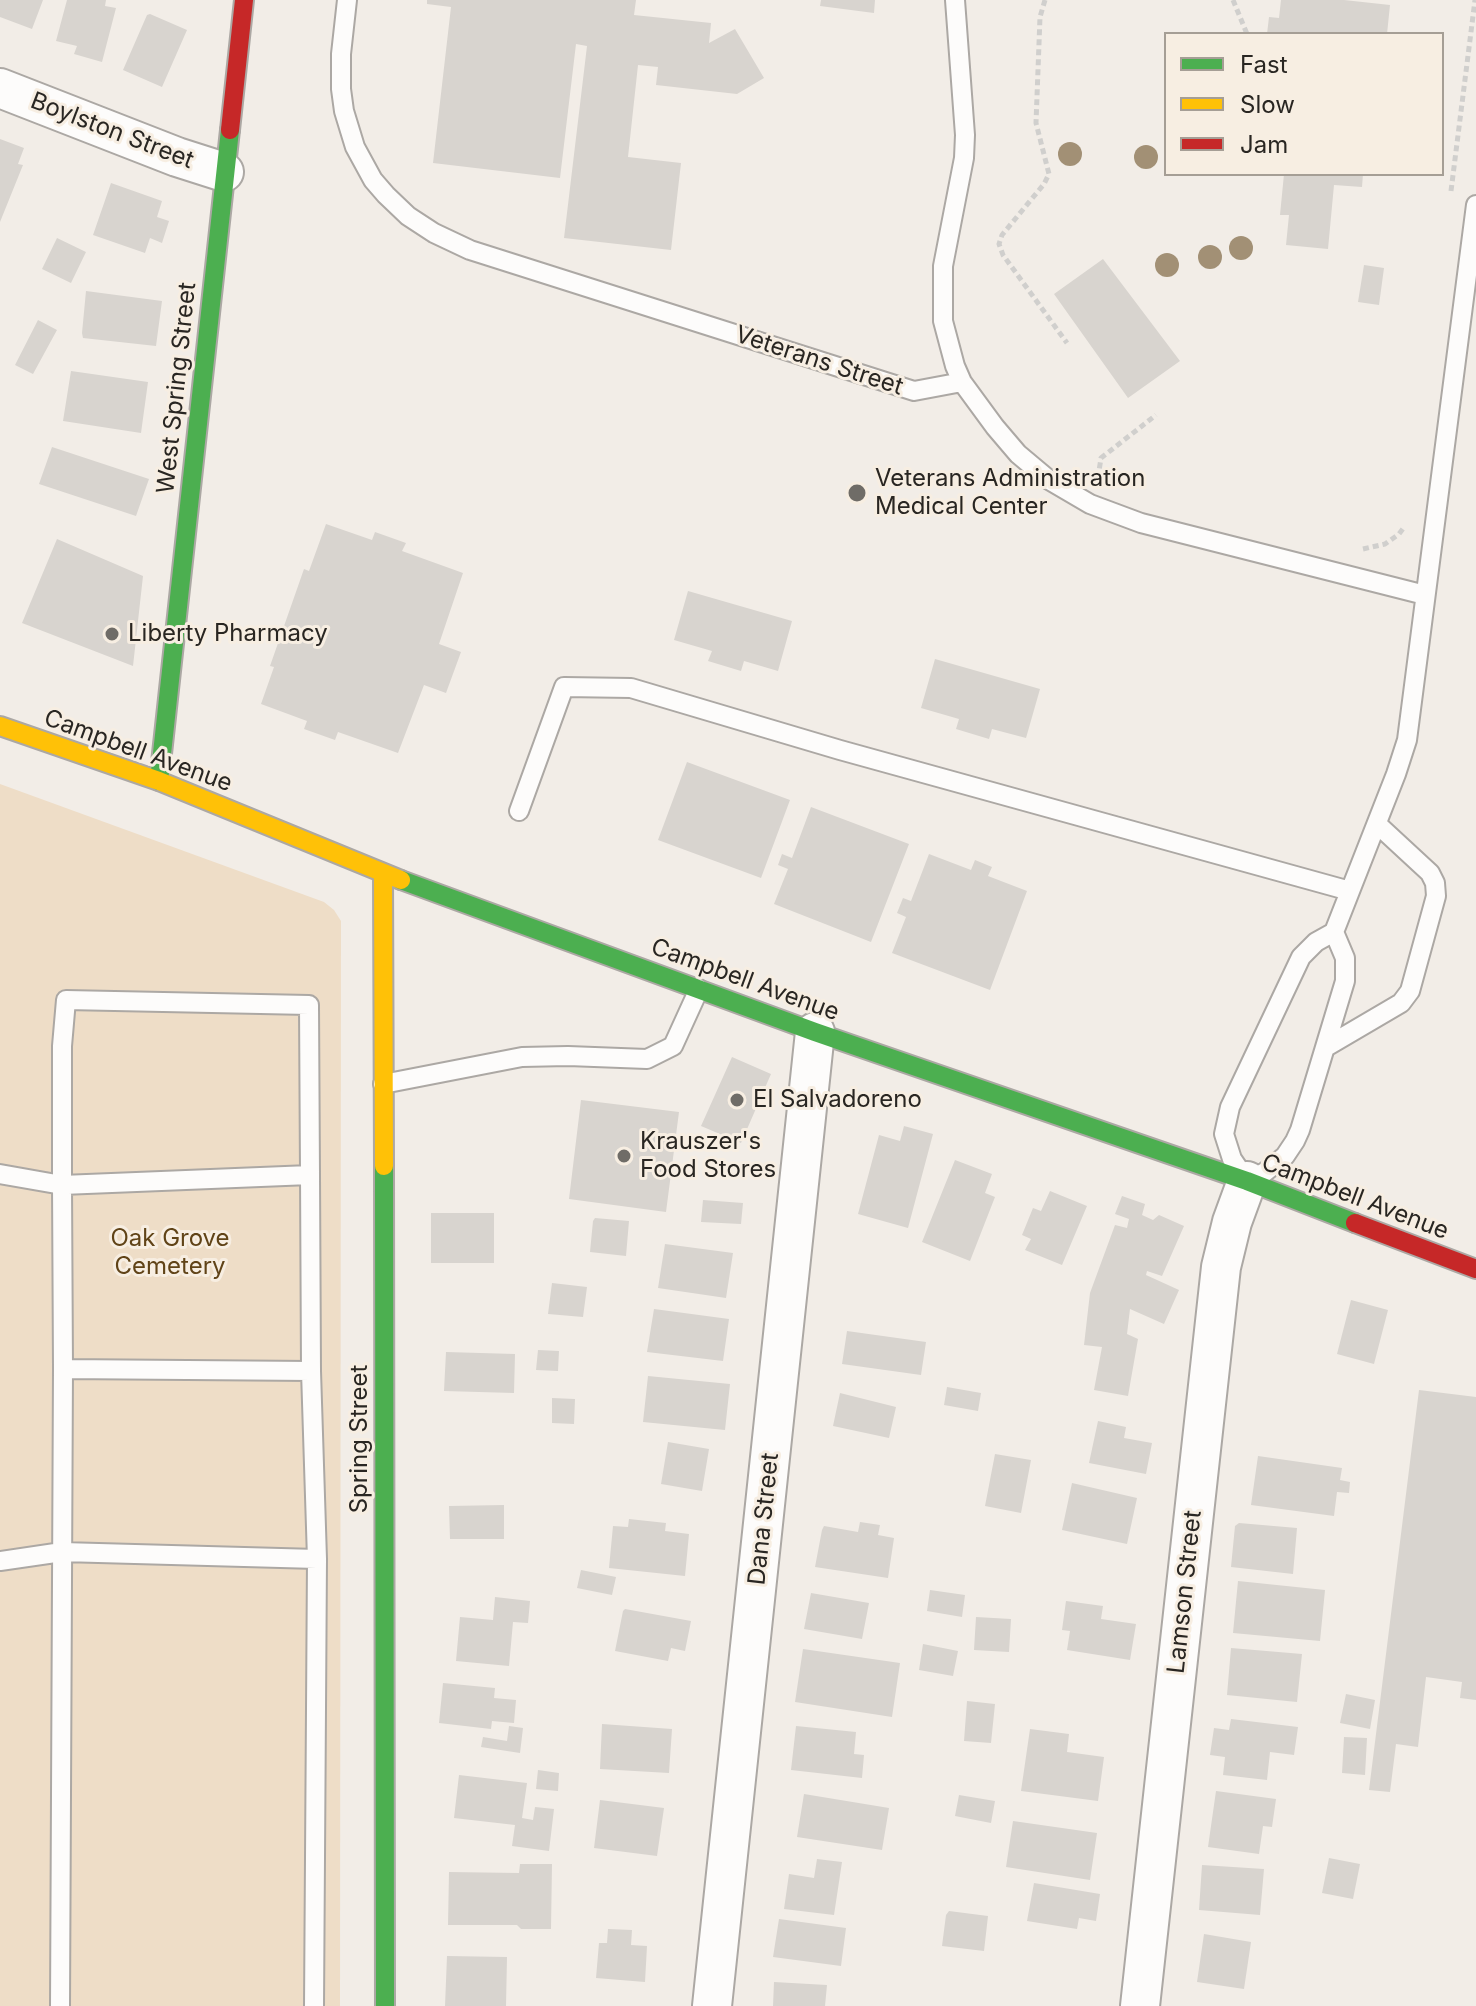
<!DOCTYPE html>
<html>
<head>
<meta charset="utf-8">
<style>
	body { margin:0 }
	#map { position:relative; width:1476px; height:2006px; overflow:hidden; background:#f2ede7; font-family:Inter,sans-serif }
	canvas { display:block }
	.legend { position:absolute; left:1164px; top:32px; width:280px; height:144px; box-sizing:border-box; background:#f7eee2; border:2px solid #a59e95; margin:0; padding:10px 14px; list-style:none; font-size:24px; color:#292622 }
	.legend li { display:flex; align-items:center; gap:16px; height:40px }
	.legend b { width:40px; border:2px solid #a59e95 }
</style>
</head>
<body>
<div id="map">
<canvas width="1476" height="2006"></canvas>
<ul class="legend">
<li><b style="height:10px;background:#4caf50"></b>Fast</li>
<li><b style="height:10px;background:#ffc107"></b>Slow</li>
<li><b style="height:10px;background:#c62828"></b>Jam</li>
</ul>
</div>
<script>
const c = document.querySelector('canvas').getContext('2d');
c.lineJoin = 'round';
function fill(path, color) { c.fillStyle = color; c.fill(path, 'evenodd'); }
const toPath = rows => new Path2D(rows.map(r => 'M' + r).join(''));
function strokePath(path, color, width, dash) { c.strokeStyle = color; c.lineWidth = width; c.lineCap = dash ? 'butt' : 'round'; c.setLineDash(dash || []); c.stroke(path); }
function write(font, color, halo, rows, align = 'center') {
  c.font = font + ' Inter,sans-serif'; c.lineWidth = 6; c.setLineDash([]); c.textBaseline = 'middle'; c.strokeStyle = halo; c.fillStyle = color; for (const [text, x, y, turn = 0] of rows) {
    c.save(); c.translate(x, y); c.rotate((+turn || 0) * Math.PI / 180); c.textAlign = isNaN(turn) ? turn : align; if (halo) c.strokeText(text, 0, 0); c.fillText(text, 0, 0); c.restore();
  }
}
fill(toPath([
	[0,784,324,902,334,910,341,921,340,2006,0,2006]
]), '#eeddc7');
fill(toPath([
	[0,0,43,0,32,29,0,17],
	[67,0,106,0,105,6,116,8,102,62,74,54,77,46,56,41],
	[427,0,636,0,634,15,711,23,709,43,735,29,764,78,737,94,656,85,658,67,638,65,628,157,681,163,671,250,564,238,587,46,576,44,560,178,433,163,451,7,427,4],
	[821,0,875,0,874,13,820,6],
	[1281,0,1344,0,1390,5,1387,34,1267,34,1269,17,1279,18],
	[150,14,187,30,162,87,123,70,147,15],
	[0,139,24,148,18,164,23,165,0,222],
	[1284,174,1363,174,1362,187,1334,185,1328,249,1286,245,1289,215,1280,215],
	[111,183,162,201,157,217,169,221,162,243,150,238,145,253,93,235],
	[57,238,86,252,71,283,42,269],
	[1103,259,1180,361,1128,398,1054,294],
	[1364,265,1384,268,1379,305,1358,302],
	[86,291,162,301,156,346,83,338,82,333],
	[38,320,57,330,33,374,15,365],
	[71,371,148,382,141,433,63,421],
	[52,447,149,479,136,516,39,484],
	[326,524,372,540,375,532,406,543,402,551,463,573,439,644,461,652,446,693,424,685,398,753,338,732,335,740,304,729,307,721,261,704,274,667,270,666,304,569,309,571],
	[57,539,143,576,133,666,22,623],
	[688,591,792,621,778,671,744,661,741,671,708,661,712,651,674,640],
	[935,659,1040,689,1026,738,992,729,989,739,956,729,959,719,921,708],
	[687,762,790,800,761,878,658,840],
	[811,807,909,844,871,942,774,904,788,869,778,865,782,854,792,858],
	[929,854,971,870,975,860,992,867,988,876,1027,891,990,990,892,953,906,917,897,913,903,898,911,901],
	[732,1057,771,1074,741,1143,701,1126],
	[581,1100,679,1112,666,1212,569,1199],
	[904,1126,933,1134,908,1228,858,1214,879,1135,900,1141],
	[955,1160,992,1174,985,1193,995,1197,970,1261,922,1242],
	[1050,1191,1087,1206,1062,1265,1025,1250,1031,1239,1022,1235,1033,1208,1041,1211],
	[1122,1196,1145,1204,1142,1215,1153,1220,1159,1215,1184,1226,1162,1276,1147,1271,1146,1275,1179,1290,1164,1324,1130,1309,1127,1334,1138,1339,1128,1396,1094,1390,1102,1347,1084,1345,1090,1293,1115,1225,1127,1228,1129,1219,1115,1214],
	[703,1200,743,1203,741,1224,701,1222],
	[431,1213,494,1213,494,1263,431,1263],
	[595,1218,629,1221,626,1256,590,1252,593,1221],
	[665,1244,733,1253,726,1298,658,1288],
	[552,1283,587,1287,583,1317,548,1314],
	[1351,1300,1388,1310,1374,1364,1337,1354],
	[654,1309,729,1319,723,1361,647,1352],
	[847,1331,926,1342,921,1375,842,1364],
	[538,1350,559,1351,558,1371,536,1370],
	[446,1352,515,1354,514,1393,444,1391],
	[648,1376,730,1384,725,1430,643,1422],
	[947,1387,981,1393,978,1411,944,1405],
	[1419,1390,1476,1397,1476,1700,1460,1698,1462,1682,1426,1677,1418,1747,1396,1744,1390,1792,1369,1790],
	[840,1393,896,1407,889,1438,833,1426],
	[552,1398,575,1399,574,1424,552,1423],
	[1098,1421,1126,1427,1124,1438,1152,1443,1146,1474,1089,1463],
	[668,1442,709,1449,702,1491,661,1484],
	[995,1454,1031,1460,1021,1513,985,1506],
	[1258,1456,1342,1468,1340,1480,1350,1482,1349,1493,1337,1492,1334,1516,1251,1505],
	[1072,1483,1137,1498,1127,1544,1062,1530],
	[504,1505,504,1539,450,1539,449,1506],
	[629,1519,666,1523,665,1531,689,1534,685,1576,609,1568,613,1526,628,1527],
	[860,1522,880,1525,878,1535,894,1538,888,1578,815,1567,822,1530,824,1526,858,1532],
	[1239,1523,1297,1528,1293,1574,1231,1567,1235,1526],
	[581,1570,616,1577,612,1595,577,1588],
	[1238,1581,1325,1590,1320,1641,1233,1633],
	[930,1590,965,1595,962,1617,927,1611],
	[811,1593,869,1603,862,1639,804,1629],
	[495,1597,530,1601,528,1623,513,1622,509,1666,456,1661,460,1617,493,1620],
	[1066,1601,1103,1606,1101,1619,1136,1624,1130,1660,1067,1650,1070,1631,1062,1630],
	[625,1609,691,1621,685,1651,671,1648,668,1661,615,1651,623,1611],
	[976,1617,1011,1619,1009,1652,974,1650],
	[923,1644,958,1651,953,1676,919,1670],
	[1231,1648,1302,1654,1297,1702,1227,1695],
	[803,1649,900,1663,892,1717,795,1702],
	[443,1683,495,1688,494,1698,516,1700,514,1723,492,1721,491,1729,439,1723],
	[1346,1694,1375,1700,1370,1729,1340,1723],
	[967,1701,995,1704,991,1743,964,1741],
	[1231,1719,1298,1727,1294,1755,1270,1752,1267,1780,1223,1775,1225,1757,1210,1755,1214,1728,1229,1730],
	[602,1724,672,1729,669,1773,600,1769],
	[509,1726,523,1728,520,1753,481,1747,483,1737,507,1741],
	[796,1726,856,1732,854,1754,864,1755,862,1778,791,1770],
	[1030,1729,1069,1734,1067,1752,1104,1757,1098,1801,1021,1791],
	[1344,1737,1367,1738,1365,1775,1342,1773],
	[538,1770,559,1773,558,1791,536,1789],
	[459,1775,527,1783,522,1818,533,1820,535,1807,554,1809,549,1851,512,1846,515,1825,454,1818],
	[1216,1791,1276,1799,1272,1827,1263,1826,1259,1854,1208,1847],
	[804,1794,889,1808,882,1850,797,1837],
	[959,1795,995,1801,991,1823,955,1816],
	[600,1800,664,1808,657,1856,594,1848],
	[1013,1821,1097,1833,1090,1880,1006,1867],
	[1329,1858,1360,1864,1353,1899,1322,1893],
	[817,1859,842,1862,834,1915,784,1909,789,1874,814,1878],
	[520,1864,552,1864,551,1929,521,1929,517,1925,448,1925,449,1872,519,1873],
	[1202,1865,1264,1869,1260,1915,1199,1910],
	[1034,1883,1100,1894,1096,1921,1079,1918,1077,1929,1027,1921],
	[949,1911,988,1916,984,1951,942,1946,946,1915],
	[779,1919,846,1928,841,1966,773,1957],
	[608,1929,632,1930,631,1945,647,1946,645,1982,596,1978,599,1943,607,1943],
	[1204,1934,1251,1942,1244,1989,1197,1982],
	[447,1956,507,1957,506,2006,445,2006],
	[774,1982,827,1985,825,2006,773,2006]
]), '#d8d4cf');
const lane = toPath([
	[347,0,341,54,341,89,344,111,355,147,373,180,386,195,408,216,434,233,470,250,914,391,962,382],
	[955,0,965,135,964,158,943,266,943,321,955,366,962,382,995,427,1018,454,1049,480,1090,504,1141,523,1425,595],
	[519,811,564,687,631,688,840,750,1350,891],
	[1334,932,1345,958,1345,981,1300,1130,1295,1141,1285,1156,1265,1172,1247,1181,1232,1159,1224,1134,1230,1107,1301,957,1316,942,1334,932,1396,774,1407,740,1476,205],
	[1326,1047,1401,1003,1410,991,1436,896,1435,883,1430,873,1377,824],
	[383,1084,522,1057,568,1056,647,1059,673,1046,699,989],
	[0,1174,62,1185,63,1369,60,2006],
	[310,1175,309,1005,66,1000,62,1046,62,1185,310,1175,311,1371],
	[63,1369,311,1371,317,1559],
	[0,1561,62,1552,317,1559,314,2006]
]);
const street = toPath([
	[0,88,177,157,224,172],
	[712,2006,815,1032],
	[1140,2006,1221,1267,1232,1222,1247,1181]
]);
const fast = toPath([
	[159,781,230,130],
	[401,880,815,1032,1247,1181,1355,1223],
	[384,1166,385,2006]
]);
const slow = toPath([
	[0,726,159,781,401,880],
	[383,873,384,1166]
]);
const jam = toPath([
	[230,130,244,0],
	[1355,1223,1476,1269]
]);
strokePath(lane, '#aca8a4', 22);
strokePath(street, '#aca8a4', 42);
strokePath(fast, '#aca8a4', 22);
strokePath(slow, '#aca8a4', 22);
strokePath(jam, '#aca8a4', 22);
strokePath(toPath([
	[1045,0,1040,17,1036,123,1049,174,1044,184,1002,235,999,244,1003,255,1067,343],
	[1233,0,1247,34],
	[1451,191,1475,0],
	[1101,478,1099,471,1101,458,1156,415],
	[1363,549,1385,544,1399,534,1405,526]
]), '#d0cfcd', 5, [6, 4]);
strokePath(lane, '#fdfcfb', 18);
strokePath(street, '#fdfcfb', 38);
strokePath(fast, '#4caf50', 18);
strokePath(slow, '#ffc107', 18);
strokePath(jam, '#c62828', 18);
c.fillStyle = '#a29075';
for (const [x, y] of [
	[1070,154],
	[1146,157],
	[1241,248],
	[1210,257],
	[1167,265]
]) { c.beginPath(); c.arc(x, y, 12, 0, 2 * Math.PI); c.fill(); }
for (const [x, y, r, color] of [
	[857,493,10,"#6f6c67"],
	[112,634,8,"#6f6c67"],
	[737,1100,8,"#6f6c67"],
	[624,1156,8,"#6f6c67"]
]) { const dot = new Path2D(); dot.arc(x, y, r, 0, 2 * Math.PI); c.fillStyle = color; c.fill(dot); strokePath(dot, '#f7eee2', 3); }
write('24px', '#292622', '#f7eee2', [
	["Boylston Street",112,131,21],
	["Veterans Street",819,361,18],
	["West Spring Street",177,388,-84],
	["Campbell Avenue",138,751,20],
	["Campbell Avenue",745,980,20],
	["Campbell Avenue",1355,1197,21],
	["Spring Street",360,1439,-90],
	["Dana Street",764,1519,-84],
	["Lamson Street",1185,1592,-84]
]);
write('24px', '#292622', '#f7eee2', [
	["Veterans Administration",875,479],
	["Medical Center",875,507],
	["Liberty Pharmacy",128,634],
	["El Salvadoreno",753,1100],
	["Krauszer's",640,1142],
	["Food Stores",640,1170]
], 'left');
write('24px', '#604317', '#f7eee2', [
	["Oak Grove",170,1239],
	["Cemetery",170,1267]
]);
</script>
</body>
</html>
